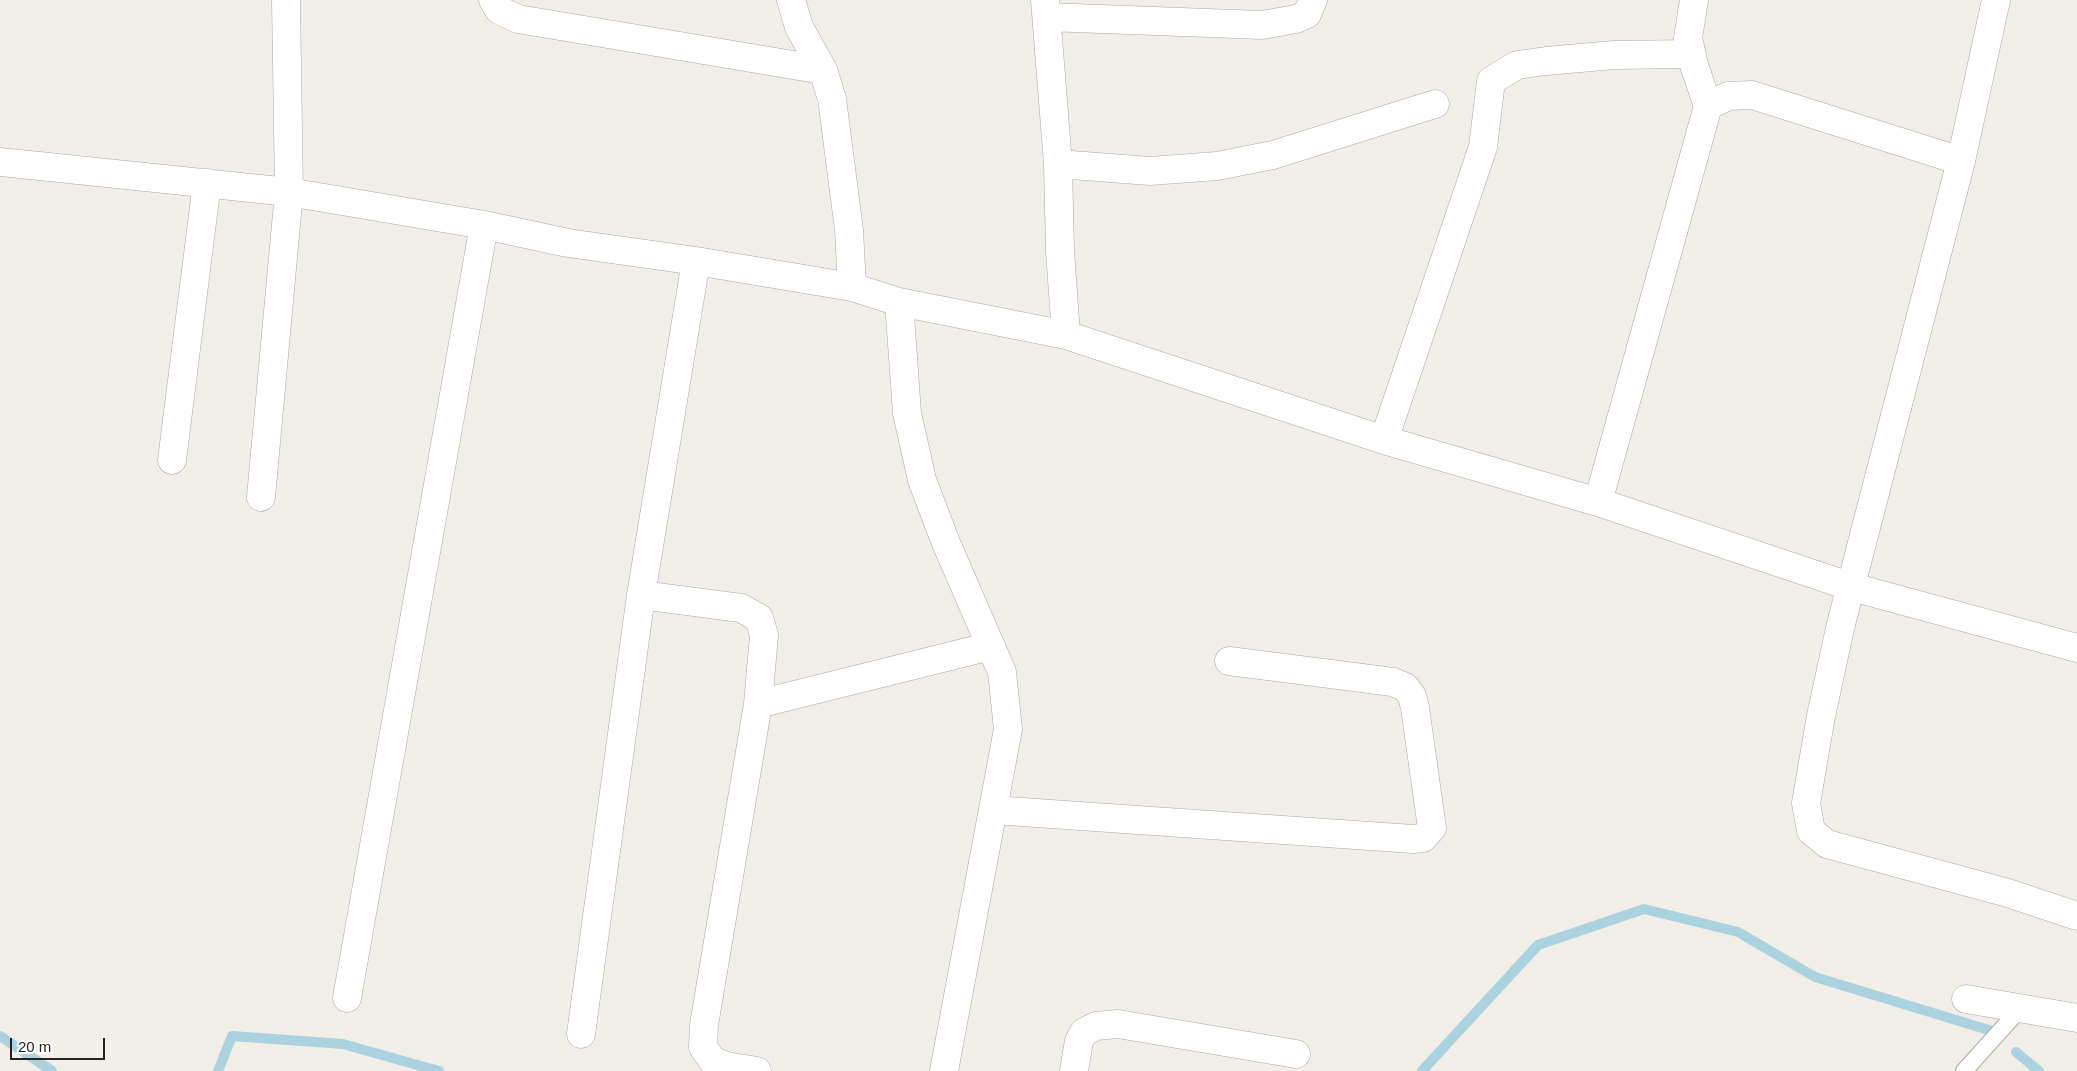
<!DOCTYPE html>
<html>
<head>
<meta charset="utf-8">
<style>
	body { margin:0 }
	#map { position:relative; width:2077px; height:1071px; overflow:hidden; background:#f2efe9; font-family:Helvetica,sans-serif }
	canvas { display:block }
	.scale { position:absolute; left:10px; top:1038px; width:95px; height:22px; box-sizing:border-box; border:2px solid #222; border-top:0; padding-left:6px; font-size:15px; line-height:18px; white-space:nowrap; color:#222; -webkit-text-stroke:4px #fff; paint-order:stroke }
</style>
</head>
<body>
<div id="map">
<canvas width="2077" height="1071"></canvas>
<div class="scale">20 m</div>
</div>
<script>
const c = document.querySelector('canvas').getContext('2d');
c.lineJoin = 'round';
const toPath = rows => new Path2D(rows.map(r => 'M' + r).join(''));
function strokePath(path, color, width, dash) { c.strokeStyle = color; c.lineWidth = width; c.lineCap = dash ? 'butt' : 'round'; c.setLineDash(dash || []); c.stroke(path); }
strokePath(toPath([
	[0,1036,52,1071],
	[2016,1052,2039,1071],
	[218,1071,232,1036,343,1044,439,1071],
	[1422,1071,1538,945,1644,909,1738,932,1815,977,1992,1031]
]), '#aad3df', 10);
const lane = toPath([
	[1964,1071,2020,1009]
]);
const street = toPath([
	[493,0,499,10,518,19,823,70],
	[791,0,799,27,823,70,832,99,849,230,852,287],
	[1045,0,1058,164,1060,251,1066,335],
	[1694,0,1688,38,1694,65,1708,106],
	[1996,0,1961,161,1841,624,1821,716,1806,803,1811,831,1827,844,2008,893,2077,916],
	[1047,17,1262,25,1296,19,1307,14,1313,0],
	[0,162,289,192,484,225,568,243,696,261,852,287,899,302,1066,335,1384,440,1598,502,1852,587,2077,648],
	[1058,164,1150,171,1217,166,1273,155,1435,104],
	[899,302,907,413,922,480,946,543,1002,672,1008,729,944,1071],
	[1384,440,1483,147,1491,81,1517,65,1546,61,1614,55,1691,54],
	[172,460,207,183],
	[261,497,289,192,286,0],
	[1598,502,1708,106,1728,96,1752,95,1961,161],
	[641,595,741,608,759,618,764,635,758,704,704,1025,703,1047,712,1060,726,1066,757,1071],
	[758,704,991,646],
	[993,810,1413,839,1423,838,1432,828,1415,708,1412,696,1405,687,1393,682,1229,661],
	[347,998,484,225],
	[1966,999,2077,1018],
	[581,1034,641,595,696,261],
	[1074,1071,1079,1041,1084,1032,1096,1026,1118,1024,1296,1054]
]);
strokePath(lane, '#a9a9a9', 18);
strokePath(street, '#a9a9a9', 29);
strokePath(lane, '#fff', 16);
strokePath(street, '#fff', 28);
</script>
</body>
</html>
